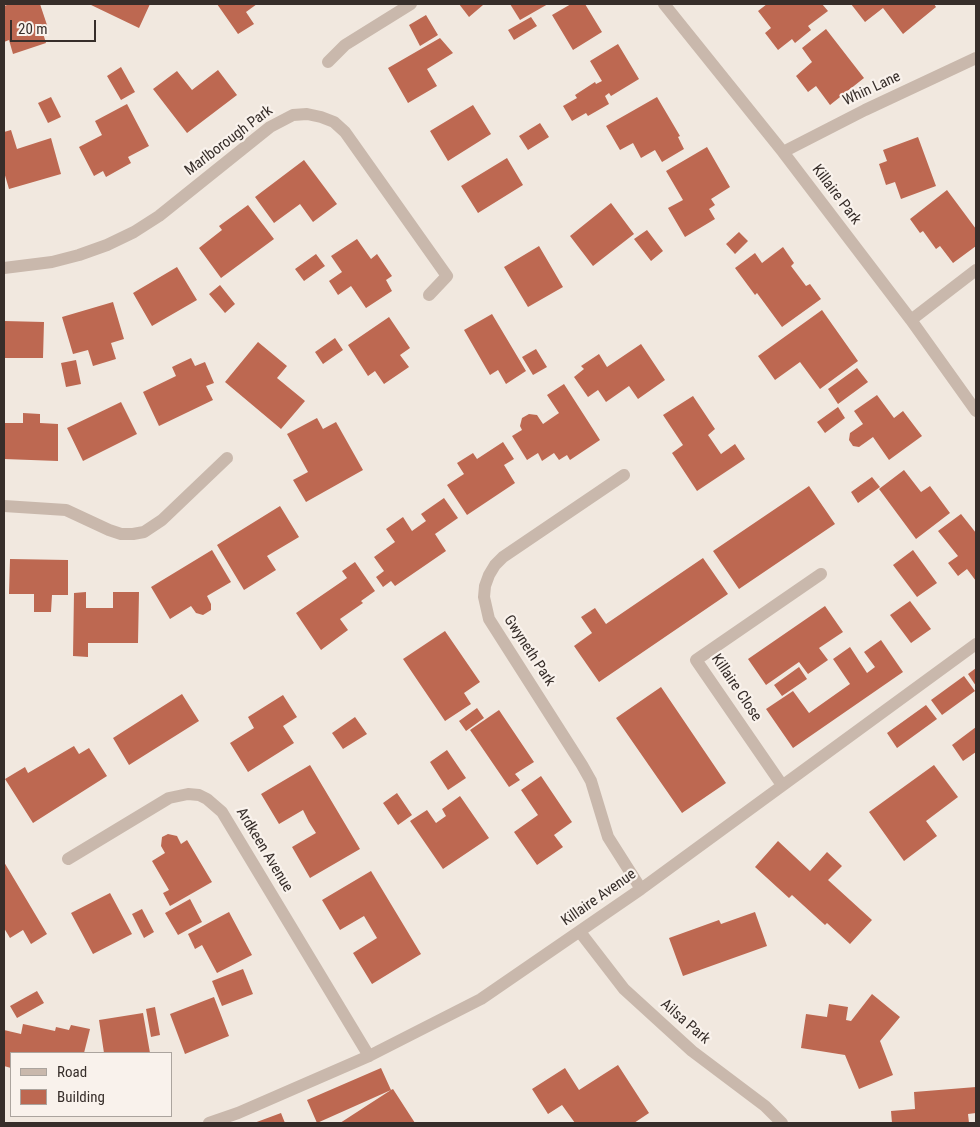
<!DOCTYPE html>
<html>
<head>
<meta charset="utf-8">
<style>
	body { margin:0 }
	#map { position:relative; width:980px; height:1127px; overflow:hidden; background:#f1e8df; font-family:"Roboto Condensed",sans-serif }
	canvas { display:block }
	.frame { position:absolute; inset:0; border:5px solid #372e2a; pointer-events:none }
	.legend { position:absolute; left:10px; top:1052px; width:162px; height:65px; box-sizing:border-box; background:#f9f2ec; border:1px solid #aba49e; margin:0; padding:6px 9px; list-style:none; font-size:15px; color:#372e2a }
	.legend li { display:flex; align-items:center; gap:10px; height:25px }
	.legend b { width:25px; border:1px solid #aba49e }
	.scale { position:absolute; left:10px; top:20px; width:86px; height:22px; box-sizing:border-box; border:2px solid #372e2a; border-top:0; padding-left:6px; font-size:15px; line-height:18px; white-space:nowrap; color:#372e2a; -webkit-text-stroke:4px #f9f2ec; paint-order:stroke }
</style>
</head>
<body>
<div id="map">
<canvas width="980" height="1127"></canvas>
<div class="frame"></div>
<ul class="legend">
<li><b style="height:6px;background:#c9b8ac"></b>Road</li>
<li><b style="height:14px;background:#bd6851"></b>Building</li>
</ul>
<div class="scale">20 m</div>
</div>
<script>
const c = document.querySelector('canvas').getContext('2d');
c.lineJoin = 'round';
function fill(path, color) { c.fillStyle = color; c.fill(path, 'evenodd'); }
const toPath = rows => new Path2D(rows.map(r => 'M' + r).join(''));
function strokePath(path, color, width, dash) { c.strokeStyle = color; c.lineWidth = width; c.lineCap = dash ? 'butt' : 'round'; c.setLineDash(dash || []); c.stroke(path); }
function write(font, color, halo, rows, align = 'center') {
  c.font = font + ' "Roboto Condensed",sans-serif'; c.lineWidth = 4.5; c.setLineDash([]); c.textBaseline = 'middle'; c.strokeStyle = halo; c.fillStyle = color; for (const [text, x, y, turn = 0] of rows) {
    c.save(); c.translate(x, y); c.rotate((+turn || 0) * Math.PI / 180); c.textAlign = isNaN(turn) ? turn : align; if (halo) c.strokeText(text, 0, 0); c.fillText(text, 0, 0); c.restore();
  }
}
fill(toPath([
	[7,4,40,4,48,28,42,30,46,43,13,54,9,40,4,42,4,6,7,5],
	[89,4,150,4,139,28],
	[217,4,257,4,246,12,254,24,238,34],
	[459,4,482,4,483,5,469,17],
	[510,4,548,4,520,20],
	[571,4,585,4,602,32,573,50,552,15],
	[767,4,822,4,828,11,808,26,811,30,795,43,792,39,778,50,765,33,771,28,758,11],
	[851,4,934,4,936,7,903,34,883,8,865,22],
	[426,15,438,35,420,46,409,25],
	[531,17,537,26,514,40,508,30],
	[826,29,864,78,830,105,816,86,808,92,796,76,812,62,802,48],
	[440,38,453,53,427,69,437,86,408,103,388,68],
	[618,44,639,79,611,96,609,93,605,96,609,104,588,116,586,113,572,121,563,106,577,98,575,95,595,82,596,84,602,81,590,61],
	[121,67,135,92,121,100,107,76],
	[218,70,237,95,187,133,153,89,177,71,192,90],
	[51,97,61,117,48,123,38,103],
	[657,97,680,136,678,137,684,149,662,162,655,150,641,158,633,143,620,150,606,126],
	[127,104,149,146,128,157,131,163,106,177,103,171,94,176,79,147,102,135,95,121],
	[473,105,491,134,448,161,430,131],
	[540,123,549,137,528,150,519,136],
	[11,130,17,149,51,138,61,174,9,189,4,172,4,132],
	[918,137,936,186,901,199,895,182,886,185,879,164,887,161,883,150],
	[707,147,730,187,711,199,715,205,709,209,715,219,685,237,668,208,683,200,666,171],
	[507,158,523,185,478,213,461,186],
	[304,160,337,204,313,222,300,204,274,223,255,197],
	[947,190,976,229,976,246,953,263,940,246,936,249,923,231,920,233,910,219],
	[611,203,634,234,593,266,570,236],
	[248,205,274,239,221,278,199,248,222,230,219,226],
	[647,230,663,251,651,261,634,239],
	[739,232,748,241,735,254,726,244],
	[357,239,371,259,377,254,392,276,386,280,392,291,366,308,351,286,338,295,329,281,342,272,331,256],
	[539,246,563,287,528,307,504,267],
	[783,247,794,263,791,266,806,286,810,284,821,299,782,327,757,293,755,295,735,268,755,253,762,263],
	[316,254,325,266,304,281,295,269],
	[177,267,197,300,152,326,133,293],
	[220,285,235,304,225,313,209,294],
	[113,302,124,339,111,343,116,359,93,366,88,350,73,354,62,317],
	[822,310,858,361,820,389,800,362,775,380,758,356],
	[492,314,526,371,506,384,498,370,490,375,464,330],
	[389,317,410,348,400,355,409,367,384,384,375,371,368,376,348,345],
	[4,321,44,322,43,358,4,358],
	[335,338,343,350,323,364,315,352],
	[258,342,287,366,277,378,305,401,281,429,225,382],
	[641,344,665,380,638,399,629,386,606,402,598,390,588,397,574,377,584,369,581,366,599,354,607,367],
	[536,349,547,367,533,375,522,357],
	[191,358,195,366,205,362,214,383,206,386,213,400,159,426,143,392,176,376,172,367],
	[76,360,81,384,66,387,61,363],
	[857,368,868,382,838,404,828,389],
	[564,384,600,440,570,460,567,455,559,460,554,453,542,461,538,453,527,460,512,436,522,430,520,426,522,418,529,414,537,415,543,424,559,413,547,395],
	[877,395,894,418,903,411,922,436,889,460,873,437,859,447,853,446,849,440,850,433,863,424,854,411],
	[693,396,715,429,708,435,721,454,735,444,745,459,697,491,672,453,683,445,663,415],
	[121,402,137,434,83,461,67,428],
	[838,407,845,418,825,433,817,422],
	[23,413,40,414,40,423,58,424,58,461,4,459,4,423,23,423],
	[317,418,323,429,336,422,363,470,306,502,293,480,308,472,287,434],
	[503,442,514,459,504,465,515,483,467,515,447,485,464,474,457,463,473,453,477,459],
	[904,470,921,492,930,486,950,513,916,539,879,489],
	[872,477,880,487,858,503,851,492],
	[809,486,835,524,739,589,713,551],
	[444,498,458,518,435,534,446,551,395,586,391,581,383,587,376,577,384,571,374,557,395,542,386,529,403,517,412,531,426,521,421,514],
	[280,506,299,537,267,556,276,570,244,590,217,545],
	[961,514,976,533,976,581,967,569,958,576,948,563,958,556,938,531],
	[212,550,231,582,207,596,211,604,211,610,203,615,196,613,191,606,170,619,151,587],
	[913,550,937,583,917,597,893,565],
	[703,558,728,594,599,682,574,646,592,633,581,617,595,608,606,624],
	[10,559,68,560,68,595,52,595,51,612,34,612,34,594,9,594],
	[355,562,375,591,361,601,363,603,340,619,348,630,321,650,296,613,347,578,342,571],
	[86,592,86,608,113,608,113,592,139,592,138,643,88,643,88,657,73,656,74,593],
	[910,601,931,629,911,643,890,615],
	[825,606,843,632,819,648,828,660,808,674,799,662,766,685,748,659],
	[445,631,480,682,464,693,471,704,445,721,403,659],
	[881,640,903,672,793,748,766,709,793,691,809,713,850,684,833,659,850,647,867,673,875,667,864,652],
	[799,667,807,679,782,696,774,685],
	[976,668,976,686,968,674],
	[964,676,975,691,942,715,931,700],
	[661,687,726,783,682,813,616,718],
	[182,694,199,721,129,765,113,738],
	[283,695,297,717,283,726,294,743,248,772,230,743,254,728,248,717],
	[926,705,937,719,897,748,887,733],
	[477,708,484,718,466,731,459,721],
	[499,710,534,762,515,774,520,780,509,787,470,730],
	[355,717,367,734,343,749,332,733],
	[976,727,976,752,963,761,952,745],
	[74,746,79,754,89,748,107,776,33,823,5,779,25,767,28,773],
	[447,750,466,778,448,790,430,762],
	[310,765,360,849,310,878,292,847,316,833,309,822,303,810,279,824,261,794],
	[934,765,958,797,926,821,937,836,904,861,869,812],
	[541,776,572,822,554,835,563,847,537,865,514,832,538,815,521,790],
	[397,793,412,815,398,825,383,803],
	[460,796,489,838,443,869,410,821,427,810,436,823,446,816,442,809],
	[168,834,177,836,181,844,187,840,212,882,170,906,163,893,169,890,152,861,165,853,161,846,162,837],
	[778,841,810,871,827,852,842,866,828,880,872,920,850,944,827,923,825,925,792,895,789,898,755,867],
	[4,862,47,934,31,944,23,930,10,938,4,928],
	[371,871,421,954,372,984,353,953,377,938,364,916,340,930,322,900],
	[110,893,132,934,93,954,71,913],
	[190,899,202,922,178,935,165,913],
	[142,909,154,932,144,938,132,914],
	[229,912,252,955,217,973,202,945,195,949,188,934],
	[755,912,767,946,683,976,669,938,719,920,721,924],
	[243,969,253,994,222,1006,212,981],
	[37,991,44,1003,17,1018,10,1006],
	[872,994,900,1017,880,1041,893,1075,859,1089,845,1055,801,1048,806,1014,827,1017,829,1004,848,1007,846,1020,851,1021],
	[214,997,229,1036,185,1054,170,1014],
	[155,1007,160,1035,151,1037,146,1009],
	[143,1013,150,1053,104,1053,99,1020],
	[23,1024,55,1031,56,1027,69,1030,71,1025,90,1029,84,1053,11,1053,11,1068,4,1066,4,1030,21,1034],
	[618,1065,649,1113,634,1123,575,1123,562,1105,548,1114,532,1089,565,1068,579,1090],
	[381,1068,391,1090,317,1123,307,1100],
	[976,1087,976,1113,968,1114,969,1123,892,1123,891,1111,915,1109,914,1092],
	[393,1089,415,1123,340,1123,391,1090],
	[281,1113,285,1123,254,1123]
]), '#bd6851');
strokePath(toPath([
	[328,62,345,45,411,4]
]), '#c9b8ac', 12);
strokePath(toPath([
	[664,4,783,152,911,320,976,411],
	[783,152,865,110,976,58],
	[4,268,52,262,79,255,107,245,134,232,159,216,270,127,293,115,307,114,321,117,334,122,345,132,447,276,429,295],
	[911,320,976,270],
	[624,475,503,557,495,565,489,575,485,586,484,597,489,619,582,765,591,781,608,837,641,889],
	[4,506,66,510,109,530,121,534,133,534,144,532,162,520,227,458],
	[782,785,696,660,821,574],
	[68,859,169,798,188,794,199,795,207,799,222,812,369,1056],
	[580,932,624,989,692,1051,765,1106,782,1123],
	[209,1123,238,1113,369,1056,481,999,641,889,976,644]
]), '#c9b8ac', 12);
write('15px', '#372e2a', '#f9f2ec', [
	["Whin Lane",872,89,-25],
	["Marlborough Park",229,141,-37],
	["Killaire Park",836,195,53],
	["Gwyneth Park",529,651,57],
	["Killaire Close",736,688,56],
	["Ardkeen Avenue",264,850,59],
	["Killaire Avenue",599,898,-35],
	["Ailsa Park",685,1022,41]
]);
</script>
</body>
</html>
